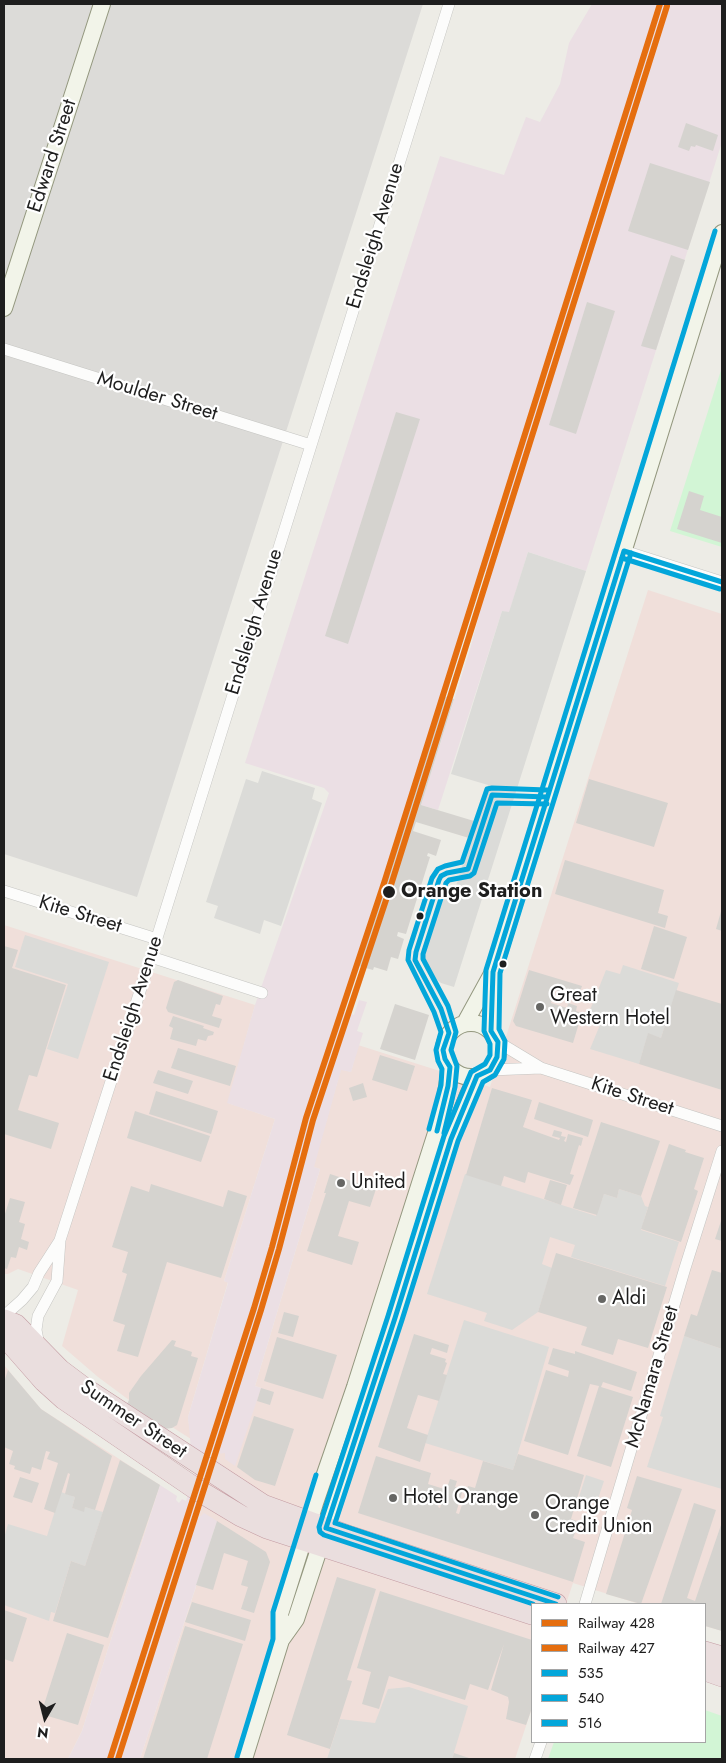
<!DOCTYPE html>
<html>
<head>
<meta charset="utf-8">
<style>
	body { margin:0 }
	#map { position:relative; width:726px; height:1763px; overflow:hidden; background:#edece6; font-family:Jost,sans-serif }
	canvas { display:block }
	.frame { position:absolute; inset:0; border:5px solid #1e1e1e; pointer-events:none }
	.legend { position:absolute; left:531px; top:1603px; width:175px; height:140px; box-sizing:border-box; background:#fff; border:1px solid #a5a5a5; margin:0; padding:6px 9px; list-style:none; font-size:15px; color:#1e1e1e }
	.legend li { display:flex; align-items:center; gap:10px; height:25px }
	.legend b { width:25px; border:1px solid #a5a5a5 }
	.north { position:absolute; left:20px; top:1693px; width:50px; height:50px; -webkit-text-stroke:4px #fff; paint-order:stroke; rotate:188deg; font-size:14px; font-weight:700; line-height:20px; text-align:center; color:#1e1e1e }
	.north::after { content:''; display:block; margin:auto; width:18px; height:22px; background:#1e1e1e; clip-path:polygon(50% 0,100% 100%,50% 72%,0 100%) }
</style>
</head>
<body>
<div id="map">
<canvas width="726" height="1763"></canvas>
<div class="frame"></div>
<ul class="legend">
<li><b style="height:6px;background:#e56e0f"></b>Railway 428</li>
<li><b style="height:6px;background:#e56e0f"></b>Railway 427</li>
<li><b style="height:6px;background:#03a6da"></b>535</li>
<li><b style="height:6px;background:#03a6da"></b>540</li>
<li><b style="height:6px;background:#03a6da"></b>516</li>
</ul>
<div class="north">N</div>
</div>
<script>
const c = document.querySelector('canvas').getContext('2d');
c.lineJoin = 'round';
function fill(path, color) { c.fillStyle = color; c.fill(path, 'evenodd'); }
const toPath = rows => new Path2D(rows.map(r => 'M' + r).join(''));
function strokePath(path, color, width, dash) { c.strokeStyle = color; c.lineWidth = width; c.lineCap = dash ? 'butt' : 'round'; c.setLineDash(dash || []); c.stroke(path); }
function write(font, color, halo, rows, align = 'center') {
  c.font = font + ' Jost,sans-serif'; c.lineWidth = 4.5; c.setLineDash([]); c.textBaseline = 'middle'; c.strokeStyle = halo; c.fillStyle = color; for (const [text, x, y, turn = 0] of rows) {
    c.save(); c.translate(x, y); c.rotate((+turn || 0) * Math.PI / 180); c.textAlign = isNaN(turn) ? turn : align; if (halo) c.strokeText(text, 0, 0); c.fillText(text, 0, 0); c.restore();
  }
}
fill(toPath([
	[4,4,423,4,137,897,4,854]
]), '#dcdbd8');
fill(toPath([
	[648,590,722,614,722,1631,705,1626,705,1604,639,1604,573,1583,566,1604,532,1604,532,1708,515,1759,140,1759,217,1522,195,1515,211,1461,210,1459,212,1452,216,1454,261,1388,255,1386,320,1169,313,1167,341,1069,351,1072,358,1045,490,1087],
	[4,925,255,1005,228,1103,275,1119,224,1281,228,1282,188,1417,191,1439,129,1400,98,1377,62,1346,78,1290,18,1269,8,1274,4,1274],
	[4,1365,41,1409,160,1485,82,1731,68,1759,4,1759]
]), '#f0dfda');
fill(toPath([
	[592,4,722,4,722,142,586,571,528,552,509,613,502,611,438,810,421,805,471,646,487,583,488,572,483,571,344,1012,354,1015,359,1000,367,1002,357,1031,363,1033,351,1072,341,1070,314,1167,320,1169,255,1386,261,1388,235,1466,225,1459,225,1453,216,1454,211,1452,210,1459,211,1461,195,1514,200,1517,204,1513,217,1521,140,1759,68,1759,82,1731,160,1485,177,1496,176,1500,179,1503,182,1499,186,1501,196,1470,191,1449,188,1417,228,1283,224,1281,275,1119,227,1103,255,1005,329,793,324,788,245,763,440,156,504,175,526,117,540,122,560,84,569,43]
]), '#ebdfe4');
fill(toPath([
	[722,367,722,547,670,531],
	[705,1710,722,1716,722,1759,548,1759,554,1742,705,1742]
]), '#d2f5d5');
fill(toPath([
	[528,552,586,571,454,987,441,983,428,972,422,957,443,889,454,892,488,785,451,774,502,611,509,612],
	[262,771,315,788,312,799,322,803,281,926,264,920,260,934,214,918,218,906,206,902,246,779,258,783],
	[25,935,109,962,78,1059,47,1049,68,984,15,967],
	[623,965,679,983,661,1038,648,1034,639,1064,590,1049,602,1020,588,1015,606,970,620,974],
	[465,1174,596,1216,604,1194,617,1198,619,1189,641,1196,645,1206,648,1207,641,1230,679,1242,665,1286,571,1257,575,1245,550,1237,542,1264,552,1268,538,1312,512,1330,484,1321,487,1313,427,1294],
	[464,1320,549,1347,513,1470,425,1443],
	[684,1336,722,1349,722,1489,647,1467,663,1417,660,1416],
	[586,1475,604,1481,597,1502,579,1497],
	[61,1492,75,1497,72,1508,83,1511,85,1507,103,1512,85,1566,71,1561,55,1613,51,1612,49,1621,4,1605,4,1538,8,1524,47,1536],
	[409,1687,468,1706,452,1759,327,1759,340,1719,375,1723,388,1689]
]), '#dbdbd8');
fill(toPath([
	[686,123,718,135,713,151,696,145,695,147,691,146,689,151,678,147],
	[650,163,710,182,688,250,628,231],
	[671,255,685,260,656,350,641,346],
	[587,302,615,311,576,434,549,425],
	[396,412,420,419,348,644,325,636],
	[689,491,704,496,700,510,722,517,722,543,677,529],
	[444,696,454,699,421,805,474,821,469,838,416,822,413,831,441,840,436,856,428,853,427,856,430,857,406,934,398,932,397,936,404,939,398,959,391,957,387,971,374,967,373,970,359,966],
	[589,779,668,803,654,847,576,823],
	[565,860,664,890,658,913,668,916,665,928,555,894],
	[722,908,722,931,716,929],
	[654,926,687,937,674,979,641,969],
	[4,946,18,950,12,968,66,985,37,1077,29,1075,18,1110,59,1123,51,1149,4,1134],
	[529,970,582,986,578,997,555,990,551,1003,567,1008,568,1003,577,1006,576,1011,582,1013,573,1043,516,1026,513,1021],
	[178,980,223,996,220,1005,216,1004,212,1016,222,1019,219,1028,168,1012,166,1008,174,982],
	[676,990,722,1004,722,1090,639,1064,648,1033,661,1038],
	[395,1004,429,1015,415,1060,380,1049],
	[173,1016,204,1026,203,1028,214,1032,213,1035,208,1036,206,1041,198,1039,196,1046,170,1039,173,1028,169,1026],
	[178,1048,236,1066,230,1086,171,1068],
	[380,1055,415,1066,407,1091,372,1080],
	[158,1070,193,1081,188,1094,153,1083],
	[363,1083,367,1097,353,1101,349,1088],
	[492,1088,532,1100,523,1127,559,1140,560,1138,552,1136,554,1130,562,1132,561,1136,566,1137,564,1141,566,1142,568,1134,583,1138,581,1146,579,1145,570,1174,574,1175,570,1185,528,1172,525,1183,504,1176,501,1186,466,1175],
	[156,1091,218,1111,211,1134,149,1114],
	[539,1102,593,1120,588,1137,534,1119],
	[135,1111,210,1136,201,1162,127,1138],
	[601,1122,660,1141,641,1196,619,1189,617,1198,604,1194,597,1215,573,1208],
	[669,1144,686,1150,685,1152,704,1158,694,1189,698,1191,681,1242,641,1229],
	[330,1174,376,1189,370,1207,349,1201,338,1236,359,1242,352,1265,307,1251,326,1193,324,1193],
	[550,1180,567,1185,561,1205,544,1199],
	[151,1184,223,1207,228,1190,247,1196,221,1278,167,1262,138,1357,117,1351,125,1325,113,1321,127,1274,122,1272,128,1252,112,1247,131,1186,149,1192],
	[10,1198,25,1202,19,1222,25,1224,21,1239,29,1242,27,1250,19,1247,16,1258,11,1257,7,1269,4,1268,4,1217],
	[722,1218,722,1241,715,1239],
	[556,1253,667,1287,648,1348,618,1339,613,1355,581,1345,587,1327,538,1312],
	[712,1270,722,1273,722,1349,684,1336,691,1314,697,1316],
	[284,1312,299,1316,293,1337,278,1333],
	[414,1334,449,1345,447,1353,432,1348,430,1354,446,1359,445,1362,447,1363,443,1374,447,1375,439,1401,418,1395,407,1428,428,1435,420,1462,378,1447],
	[277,1337,337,1355,323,1399,264,1381],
	[172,1340,176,1341,174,1346,192,1352,191,1356,198,1358,177,1425,172,1428,164,1429,126,1406,129,1400,129,1393,141,1376],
	[553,1348,575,1354,575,1351,637,1372,631,1391,603,1382,601,1387,633,1397,611,1467,577,1456,599,1386,590,1384,568,1455,524,1441,546,1370,568,1377,569,1371,548,1364],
	[8,1370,41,1409,112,1456,95,1510,85,1507,84,1512,72,1508,75,1497,65,1494,70,1474,68,1473,55,1513,44,1509,58,1463,47,1459,50,1452,46,1451,41,1470,32,1467,30,1474,14,1469,15,1466,9,1464,13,1451,4,1447,4,1382],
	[261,1388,274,1392,270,1405,257,1401],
	[254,1416,294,1429,275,1486,255,1480,237,1467],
	[518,1454,584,1475,571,1519,579,1522,573,1538,585,1542,573,1582,358,1513,376,1456,431,1473,428,1484,444,1489,438,1507,440,1508,450,1479,457,1481,455,1487,463,1489,456,1513,459,1514,468,1486,475,1488,483,1461,513,1470],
	[120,1460,160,1485,108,1638,53,1621,71,1561,85,1566],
	[637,1476,682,1489,641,1604,606,1594,632,1510,627,1508],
	[20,1477,39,1483,32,1503,13,1497],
	[694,1503,716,1510,687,1598,695,1601,722,1522,722,1631,705,1626,705,1604,661,1604],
	[217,1521,266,1552,270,1562,254,1613,241,1609,248,1587,241,1585,248,1561,224,1553,213,1590,196,1585],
	[337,1577,376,1589,347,1680,352,1681,330,1749,287,1735],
	[380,1591,532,1640,532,1708,526,1725,506,1719,509,1702,508,1697,491,1690,504,1644,488,1690,470,1684,465,1700,389,1676,379,1709,362,1704,371,1672,357,1668],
	[192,1602,251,1620,245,1641,185,1622],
	[4,1610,27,1618,13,1662,4,1659],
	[185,1626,243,1644,207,1759,143,1759],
	[67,1633,104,1645,78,1725,41,1714],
	[454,1753,472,1759,452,1759]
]), '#d5d3cf');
const street = toPath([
	[4,349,311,445],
	[624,551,722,582],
	[4,891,157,939],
	[151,957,262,993],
	[498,1042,541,1068,722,1126],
	[490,1070,541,1068],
	[4,1316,22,1300,33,1287,39,1273,59,1242],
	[39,1345,36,1330,38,1316,57,1281,60,1240,151,957,449,4],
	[585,1604,685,1268,722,1151],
	[535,1759,541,1742]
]);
const secondary = toPath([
	[4,308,102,4],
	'444 1050a27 27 0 1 1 54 0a27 27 0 1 1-54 0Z',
	[465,1023,493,972,722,233],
	[491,1031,493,976],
	[281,1640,296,1619,395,1318,451,1139,468,1095,477,1076],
	[244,1759,281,1640,280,1614,315,1503,355,1387,437,1130,445,1100,450,1067]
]);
const highway = toPath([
	[4,1320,16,1325,60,1370,84,1388,263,1505,351,1537,556,1604],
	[4,1333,8,1340,44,1381,64,1399,196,1489,241,1516,267,1528,532,1614],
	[705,1652,722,1657],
	[705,1670,722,1676]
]);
strokePath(street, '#c5c5c2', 12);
strokePath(secondary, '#93977e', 18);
strokePath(highway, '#c49ca3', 22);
strokePath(street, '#fcfcfb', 11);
strokePath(secondary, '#f2f4e9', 16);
strokePath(highway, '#eadede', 21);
strokePath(toPath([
	[624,551,722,582],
	[437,1131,448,1086,450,1067,445,1059,443,1050,449,1033,441,1009,415,960,416,952,439,880,441,876,447,873,468,869,492,795,547,797],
	[556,1604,326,1528,395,1318,451,1139,477,1076,490,1070,497,1057,498,1042,491,1031,493,972,624,551]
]), '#03a6da', 5);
strokePath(toPath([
	[622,558,720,589],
	[444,1133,455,1087,457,1066,451,1050,456,1032,448,1006,423,959,423,954,446,883,449,880,470,876,474,873,497,803,547,804],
	[558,1597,335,1523,402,1320,458,1141,483,1082,495,1075,504,1059,505,1041,499,1029,500,973,631,553]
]), '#03a6da', 5);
strokePath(toPath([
	[429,1129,441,1085,442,1069,438,1061,436,1050,441,1032,434,1012,408,960,409,950,432,878,438,869,445,866,462,862,487,789,492,788,547,790],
	[533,1604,324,1535,320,1532,319,1527,388,1316,444,1136,471,1072,485,1064,490,1055,490,1044,484,1031,486,970,715,231],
	[237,1757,273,1639,273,1612,316,1475]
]), '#03a6da', 5);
strokePath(toPath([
	[110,1759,254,1308,272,1247,306,1118,384,883,660,4]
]), '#e56e0f', 6);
strokePath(toPath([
	[118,1759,261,1310,279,1249,313,1120,391,885,667,6]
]), '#e56e0f', 6);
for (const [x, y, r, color] of [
	[389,892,7,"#1e1e1e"],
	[420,916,4.5,"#1e1e1e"],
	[503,964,4.5,"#1e1e1e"],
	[540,1007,5,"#666664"],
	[341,1183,5,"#666664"],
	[602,1299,5,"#666664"],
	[393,1498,5,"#666664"],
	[535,1515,5,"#666664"]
]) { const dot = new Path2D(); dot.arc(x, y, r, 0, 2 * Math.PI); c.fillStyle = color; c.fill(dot); strokePath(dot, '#fff', 2); }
write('20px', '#1e1e1e', '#fff', [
	["Edward Street",53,156,-72],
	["Endsleigh Avenue",376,236,-73],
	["Moulder Street",157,397,17],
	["Endsleigh Avenue",255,622,-73],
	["Kite Street",80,915,17],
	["Endsleigh Avenue",134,1009,-72],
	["Kite Street",632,1097,18],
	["McNamara Street",653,1377,-74],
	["Summer Street",133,1420,34]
]);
write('bold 20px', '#1e1e1e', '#fff', [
	["Orange Station",401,892]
], 'left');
write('20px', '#1e1e1e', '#fff', [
	["Great",550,996],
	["Western Hotel",550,1019],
	["United",351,1183],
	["Aldi",612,1299],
	["Hotel Orange",403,1498],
	["Orange",545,1504],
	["Credit Union",545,1527]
], 'left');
</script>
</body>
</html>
